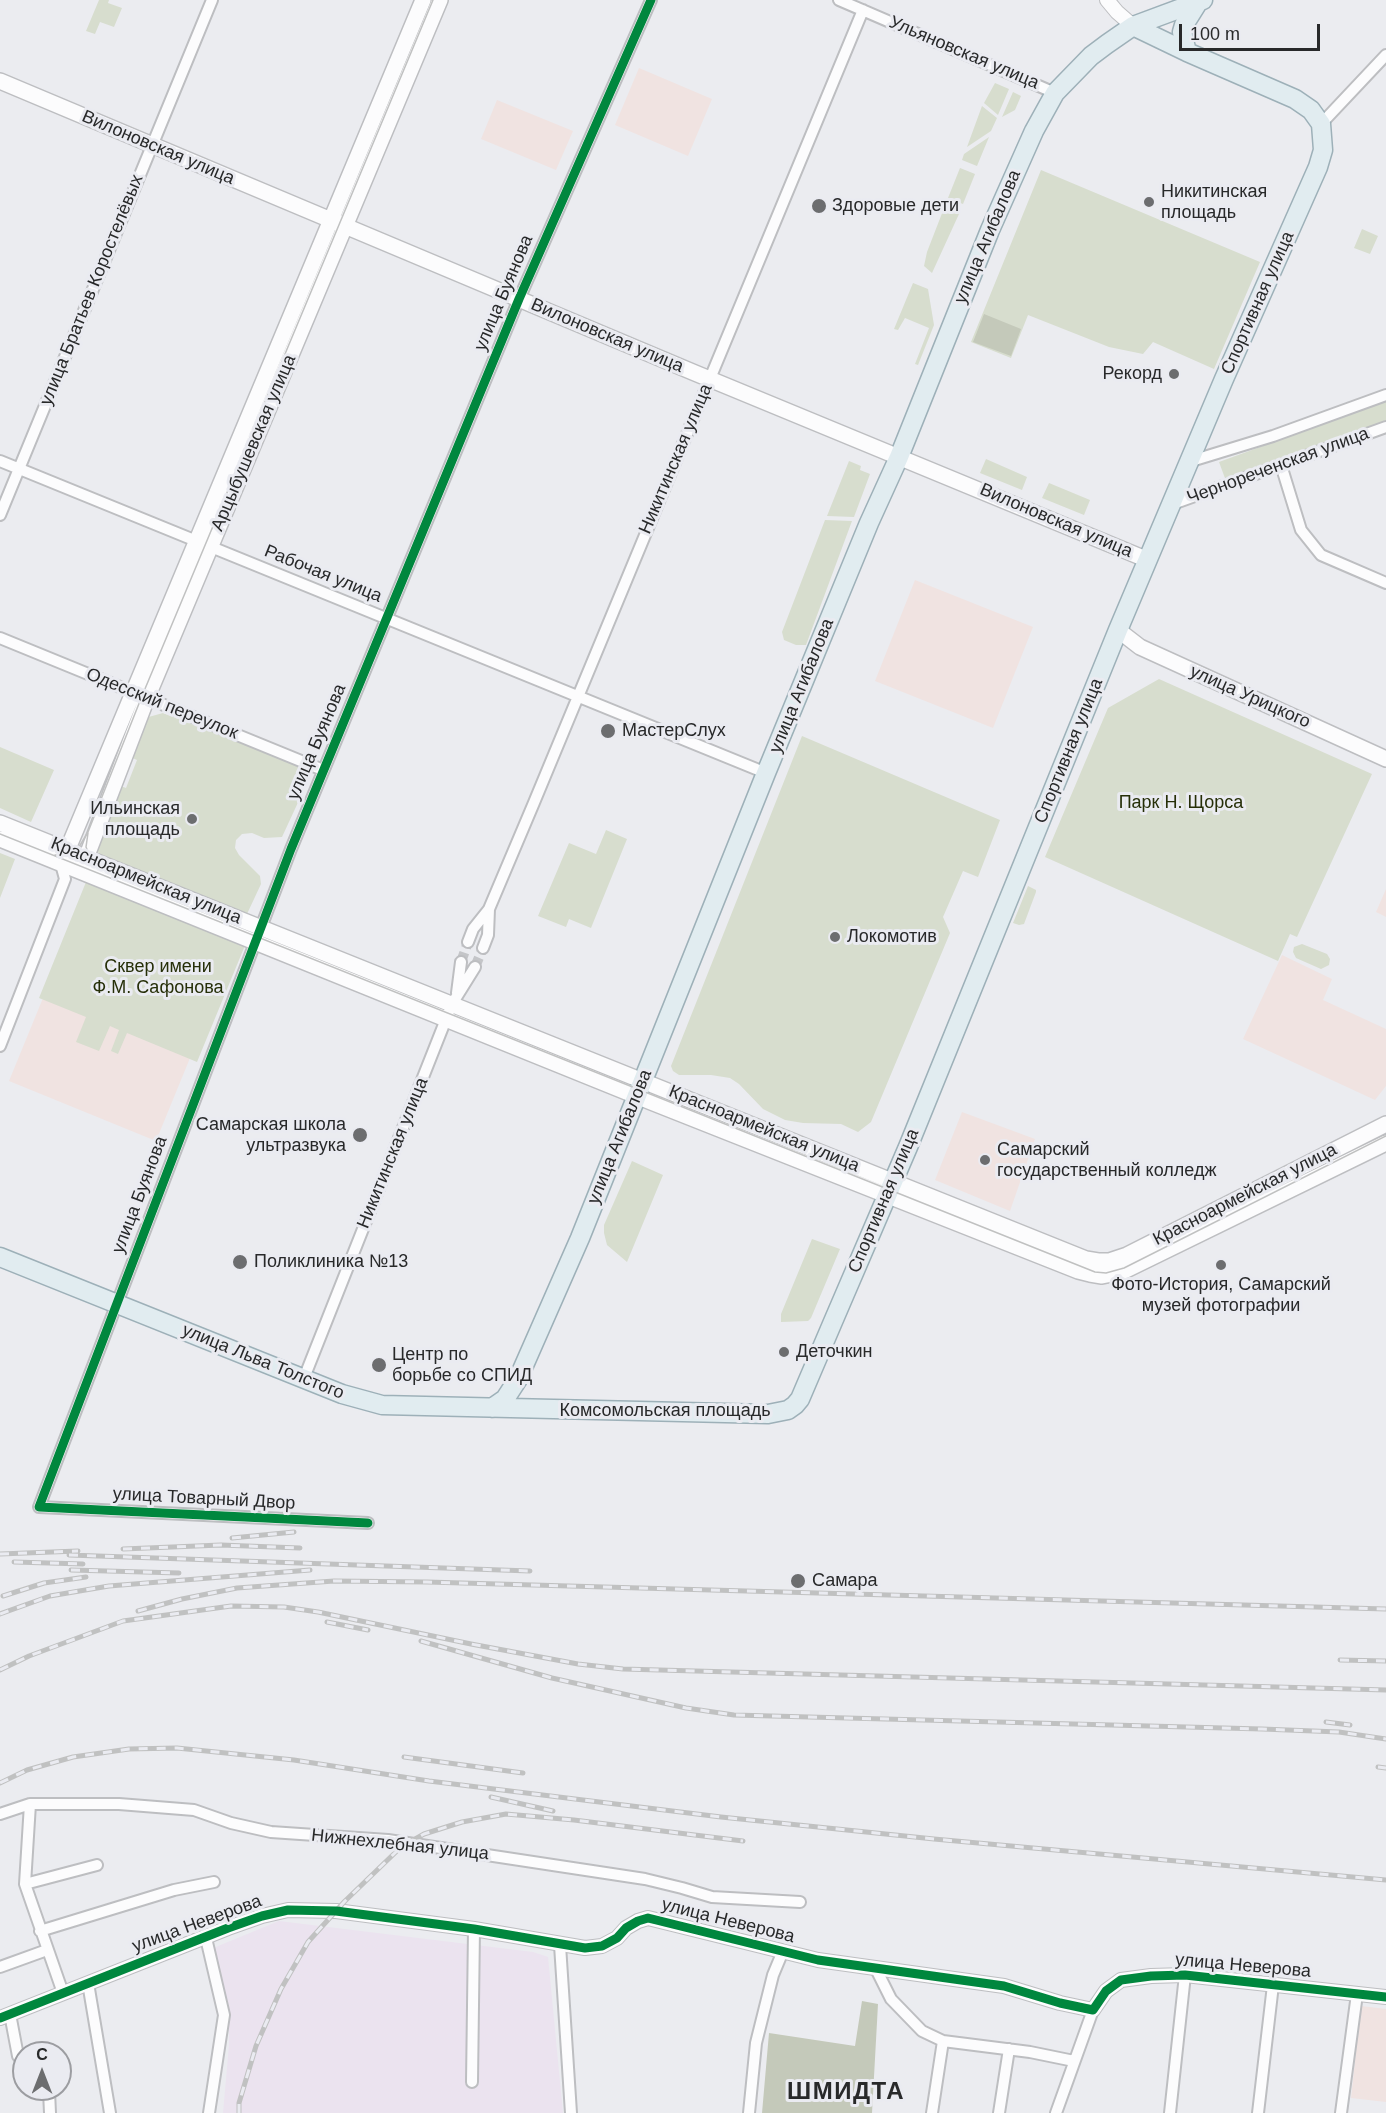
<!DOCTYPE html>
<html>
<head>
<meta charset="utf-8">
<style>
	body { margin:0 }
	#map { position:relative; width:1386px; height:2113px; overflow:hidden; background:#ebecf0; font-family:Arial,sans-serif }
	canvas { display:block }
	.north { position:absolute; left:12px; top:2041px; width:60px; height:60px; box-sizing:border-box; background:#eaebf1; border:2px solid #9c9da1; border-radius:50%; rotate:0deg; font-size:16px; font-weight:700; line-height:24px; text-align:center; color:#28292a }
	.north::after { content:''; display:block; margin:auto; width:21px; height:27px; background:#6c6d6f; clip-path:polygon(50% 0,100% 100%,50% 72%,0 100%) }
	.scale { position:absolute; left:1179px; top:24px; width:141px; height:27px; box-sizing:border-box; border:3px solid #28292a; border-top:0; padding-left:8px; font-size:18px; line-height:21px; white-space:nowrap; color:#28292a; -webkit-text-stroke:4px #eaebf1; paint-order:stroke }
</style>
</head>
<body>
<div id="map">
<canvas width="1386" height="2113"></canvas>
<div class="north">С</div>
<div class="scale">100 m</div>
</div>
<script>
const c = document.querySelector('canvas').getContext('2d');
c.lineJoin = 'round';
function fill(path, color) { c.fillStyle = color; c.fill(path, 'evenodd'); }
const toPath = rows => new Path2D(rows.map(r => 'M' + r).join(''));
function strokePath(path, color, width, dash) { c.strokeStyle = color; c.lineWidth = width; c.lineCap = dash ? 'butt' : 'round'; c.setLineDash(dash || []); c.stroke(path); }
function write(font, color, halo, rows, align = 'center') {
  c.font = font + ' Arial,sans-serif'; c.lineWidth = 6; c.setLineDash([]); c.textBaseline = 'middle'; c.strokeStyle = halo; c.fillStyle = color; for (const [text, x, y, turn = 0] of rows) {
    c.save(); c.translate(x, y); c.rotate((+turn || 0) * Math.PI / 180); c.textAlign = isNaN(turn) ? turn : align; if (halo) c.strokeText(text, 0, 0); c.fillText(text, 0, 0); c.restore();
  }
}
fill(toPath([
	[279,1921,533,1952,548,1957,563,2113,223,2113,229,2045,229,2016,211,1949]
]), '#ebe3ef');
fill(toPath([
	[639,68,712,99,688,156,615,125],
	[497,100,573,131,556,170,481,139],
	[915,580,1033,627,993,728,875,681],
	[1386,889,1386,917,1376,912],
	[1282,955,1332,979,1323,1000,1386,1029,1386,1086,1375,1100,1243,1039],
	[43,998,190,1058,156,1141,9,1081],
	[962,1112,1035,1139,1010,1211,935,1180],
	[1361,2006,1386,2009,1386,2102,1351,2098]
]), '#f0e3e1');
fill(toPath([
	[99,0,109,0,108,3,122,8,114,27,100,22,95,34,86,31],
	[995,83,1009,89,998,115,984,103],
	[1013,92,1021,96,1015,110,1002,117],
	[982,106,997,118,991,131,967,147],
	[989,137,977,166,962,160,964,154],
	[960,168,975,174,963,204,948,198],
	[1041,170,1260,262,1214,369,1153,342,1143,354,1109,347,1028,315,1011,358,971,342],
	[946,203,958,208,959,214,932,273,924,266,927,252],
	[1362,229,1378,236,1370,254,1354,248],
	[913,283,928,289,934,325,918,365,915,364,929,328,905,318,898,330,894,329],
	[1386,401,1386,423,1226,481,1219,462],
	[986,459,1027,477,1022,490,980,473],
	[849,461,861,466,860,470,870,474,854,517,827,516],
	[1049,483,1090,500,1084,515,1042,498],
	[825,520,852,521,806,645,796,645,784,640,782,632],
	[1159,679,1372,774,1297,937,1290,934,1278,961,1045,857,1108,708],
	[163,713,300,765,307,783,282,837,264,838,252,833,242,834,236,840,235,848,239,855,260,876,261,884,247,914,99,856,96,841,118,785,126,788,137,760,128,756,145,718],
	[802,736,1000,820,978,877,963,871,943,917,950,933,871,1122,858,1132,841,1124,803,1123,785,1120,763,1109,739,1084,730,1078,711,1075,679,1075,673,1071,671,1066],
	[0,747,54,770,31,822,0,808],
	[606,830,627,839,591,928,569,919,566,927,538,916,569,843,596,854],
	[0,853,15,859,0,898],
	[86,882,246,943,197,1062,127,1033,118,1054,111,1051,119,1030,110,1026,99,1051,76,1042,86,1017,39,998],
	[1028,886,1036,890,1036,892,1024,924,1019,925,1013,923],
	[1302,944,1327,954,1330,959,1329,965,1321,969,1296,958,1293,952,1294,947],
	[632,1161,663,1175,627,1262,607,1245,604,1233,604,1225],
	[812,1239,840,1249,811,1318,808,1321,781,1322,781,1314]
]), '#d7ddce');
fill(toPath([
	[984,314,1021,329,1011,356,973,342],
	[862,2001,878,2004,872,2113,762,2113,769,2033,855,2046]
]), '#c4c9ba');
strokePath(toPath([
	[461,962,468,942],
	[475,967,483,948]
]), '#c4c5c8', 10, [10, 5]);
const minor = toPath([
	[839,0,1055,93],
	[1321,124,1386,55],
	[0,461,766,773],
	[1188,462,1273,436,1386,395],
	[1281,465,1301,530,1321,555,1386,583],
	[1170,505,1386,427],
	[0,515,212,0],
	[0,638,323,770],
	[468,942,473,929,489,909,533,805,863,10],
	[483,948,488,935,489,909],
	[457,993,461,962],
	[0,1046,65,879,61,864],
	[304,1378,452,1004,475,967],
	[368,1523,39,1507,291,849,519,299,651,0],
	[30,1804,25,1884,63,1993],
	[0,1814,30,1804,119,1804,194,1810,231,1823,271,1832,388,1840,645,1879,682,1888,712,1897,800,1902],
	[25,1884,97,1865],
	[40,1931,174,1890,214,1882],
	[206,1938,224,2015,209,2113],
	[560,1945,571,2113],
	[0,1967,47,1950],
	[876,1969,891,1999,922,2031,943,2041,1030,2052,1074,2061],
	[88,1983,110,2113],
	[10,2014,18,2056,24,2063],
	[472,2082,474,1929],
	[47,2089,49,2091,50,2113],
	[749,2113,756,2043,773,1975,783,1951],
	[932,2113,943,2041],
	[999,2113,1009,2049],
	[1056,2113,1093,2010],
	[1170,2113,1185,1975],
	[1258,2113,1273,1985],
	[1341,2113,1357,1994]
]);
const tertiary = toPath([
	[1107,0,1117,12,1133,26],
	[0,2018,228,1928,262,1916,288,1910,336,1911,474,1929,585,1948,602,1946,617,1938,626,1928,638,1921,648,1918,818,1960,1004,1986,1060,2003,1093,2010,1106,1991,1121,1980,1151,1976,1185,1975,1386,1997]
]);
const secondary = toPath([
	[0,81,695,373,1148,560],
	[1118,630,1140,647,1386,759],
	[0,823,1086,1259,1098,1261,1109,1261,1127,1255,1386,1124],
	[0,839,651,1102,1078,1271,1090,1274,1102,1276,1122,1272,1386,1143],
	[64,858,423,0],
	[83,866,147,698,440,0]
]);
const primary = toPath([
	[1187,52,1182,32,1184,25,1199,1],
	[0,1257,342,1394,382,1405,768,1414,788,1410,795,1405,800,1399,832,1324,908,1147,1118,630,1224,379,1318,167,1323,150,1321,124,1311,110,1295,99,1187,52,1133,26],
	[492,1408,505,1399,518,1379,580,1238,766,773,869,523,899,457,990,230,1034,131,1055,93,1091,56,1107,44,1133,26,1203,0]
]);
strokePath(minor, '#bdbec1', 14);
strokePath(tertiary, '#bdbec1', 16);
strokePath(secondary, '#bdbec1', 18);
strokePath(primary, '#9db0b8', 21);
strokePath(minor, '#fcfcfd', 10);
strokePath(tertiary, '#fcfcfd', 14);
strokePath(secondary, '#fcfcfd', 15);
strokePath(primary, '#e1ecf0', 18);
strokePath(toPath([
	[88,833,86,847,91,859,104,870],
	[0,834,1095,1272,1106,1273,1124,1268,1386,1136],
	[55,855,65,855,72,852,79,847,88,832,142,696,433,0]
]), '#c0c1c1', 1.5);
const rail = toPath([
	[232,1538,294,1532],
	[123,1549,221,1545,300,1548],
	[0,1554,78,1551],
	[69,1555,530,1571],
	[14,1562,83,1564],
	[71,1570,179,1573],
	[3,1596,44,1583,86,1577],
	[138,1611,182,1599,237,1588,334,1581,427,1582,1386,1609],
	[0,1614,50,1596,109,1586,310,1570],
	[327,1622,368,1630],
	[421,1641,552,1678,686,1708,734,1715,1262,1729,1339,1732,1386,1739],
	[1340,1660,1386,1661],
	[0,1670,29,1656,123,1621,231,1606,284,1607,318,1612,471,1644,578,1664,623,1669,1386,1690],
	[1326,1722,1350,1725],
	[404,1757,523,1773],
	[1378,1767,1386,1768],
	[0,1783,27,1770,73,1757,129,1749,177,1748,294,1760,429,1781,721,1817,934,1839,1386,1880],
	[491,1797,553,1811],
	[239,2113,239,2103,256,2046,281,1989,308,1942,345,1901,401,1847,424,1834,462,1822,506,1814,574,1820,743,1841]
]);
strokePath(rail, '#c0c1c1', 5);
strokePath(rail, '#eaebf1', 3, [9]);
strokePath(toPath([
	[368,1523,39,1507,291,849,519,299,651,0],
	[0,2018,228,1928,262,1916,288,1910,336,1911,474,1929,585,1948,602,1946,617,1938,626,1928,638,1921,648,1918,818,1960,1004,1986,1060,2003,1093,2010,1106,1991,1121,1980,1151,1976,1185,1975,1386,1997]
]), '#00873e', 9);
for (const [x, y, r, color] of [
	[1149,202,6,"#6c6d6f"],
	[819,206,8,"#6c6d6f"],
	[1174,374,6,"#6c6d6f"],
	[608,731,8,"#6c6d6f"],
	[192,819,6,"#6c6d6f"],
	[835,937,6,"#6c6d6f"],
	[360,1135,8,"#6c6d6f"],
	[985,1160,6,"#6c6d6f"],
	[240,1262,8,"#6c6d6f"],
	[1221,1265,6,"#6c6d6f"],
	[784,1352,6,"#6c6d6f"],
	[379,1365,8,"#6c6d6f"],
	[798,1581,8,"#6c6d6f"]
]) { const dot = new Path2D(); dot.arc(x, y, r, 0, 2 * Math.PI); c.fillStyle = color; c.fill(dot); strokePath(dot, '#eaebf1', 2); }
write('18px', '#28292a', '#eaebf1', [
	["Ульяновская улица",964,53,23],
	["Вилоновская улица",158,148,23],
	["улица Агибалова",988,237,-67],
	["улица Братьев Коростелёвых",92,290,-68],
	["улица Буянова",504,293,-67],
	["Спортивная улица",1258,303,-66],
	["Вилоновская улица",607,336,23],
	["Арцыбушевская улица",254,443,-67],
	["Никитинская улица",676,459,-67],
	["Чернореченская улица",1278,466,-20],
	["Вилоновская улица",1056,521,23],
	["Рабочая улица",323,574,22],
	["улица Агибалова",802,686,-68],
	["улица Урицкого",1250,697,24],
	["Одесский переулок",162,704,22],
	["улица Буянова",317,742,-67],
	["Спортивная улица",1069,751,-68],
	["Красноармейская улица",146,881,22],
	["Красноармейская улица",764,1129,22],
	["улица Агибалова",620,1137,-68],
	["Никитинская улица",393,1153,-68],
	["улица Буянова",140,1195,-69],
	["Красноармейская улица",1245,1195,-27],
	["Спортивная улица",884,1201,-67],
	["улица Льва Толстого",263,1362,22],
	["Комсомольская площадь",665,1411],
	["улица Товарный Двор",204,1499,3],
	["Нижнехлебная улица",400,1845,6],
	["улица Неверова",728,1921,14],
	["улица Неверова",197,1924,-20],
	["улица Неверова",1243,1966,5]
]);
write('18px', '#28292a', '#eaebf1', [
	["Никитинская",1161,192],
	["площадь",1161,213],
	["Здоровые дети",832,206],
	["Рекорд",1162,374,"right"],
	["МастерСлух",622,731],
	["Ильинская",180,809,"right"],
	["площадь",180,830,"right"],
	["Локомотив",847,937],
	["Самарская школа",346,1125,"right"],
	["ультразвука",346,1146,"right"],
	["Самарский",997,1150],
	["государственный колледж",997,1171],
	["Поликлиника №13",254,1262],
	["Фото-История, Самарский",1221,1285,"center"],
	["музей фотографии",1221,1306,"center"],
	["Деточкин",796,1352],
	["Центр по",392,1355],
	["борьбе со СПИД",392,1376],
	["Самара",812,1581]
], 'left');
write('18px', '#262f08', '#eaebf1', [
	["Парк Н. Щорса",1181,803],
	["Cквер имени",158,967],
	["Ф.М. Сафонова",158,988]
]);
c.letterSpacing = '1.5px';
write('bold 24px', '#28292a', '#eaebf1', [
	["ШМИДТА",846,2092]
]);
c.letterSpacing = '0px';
</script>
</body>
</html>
